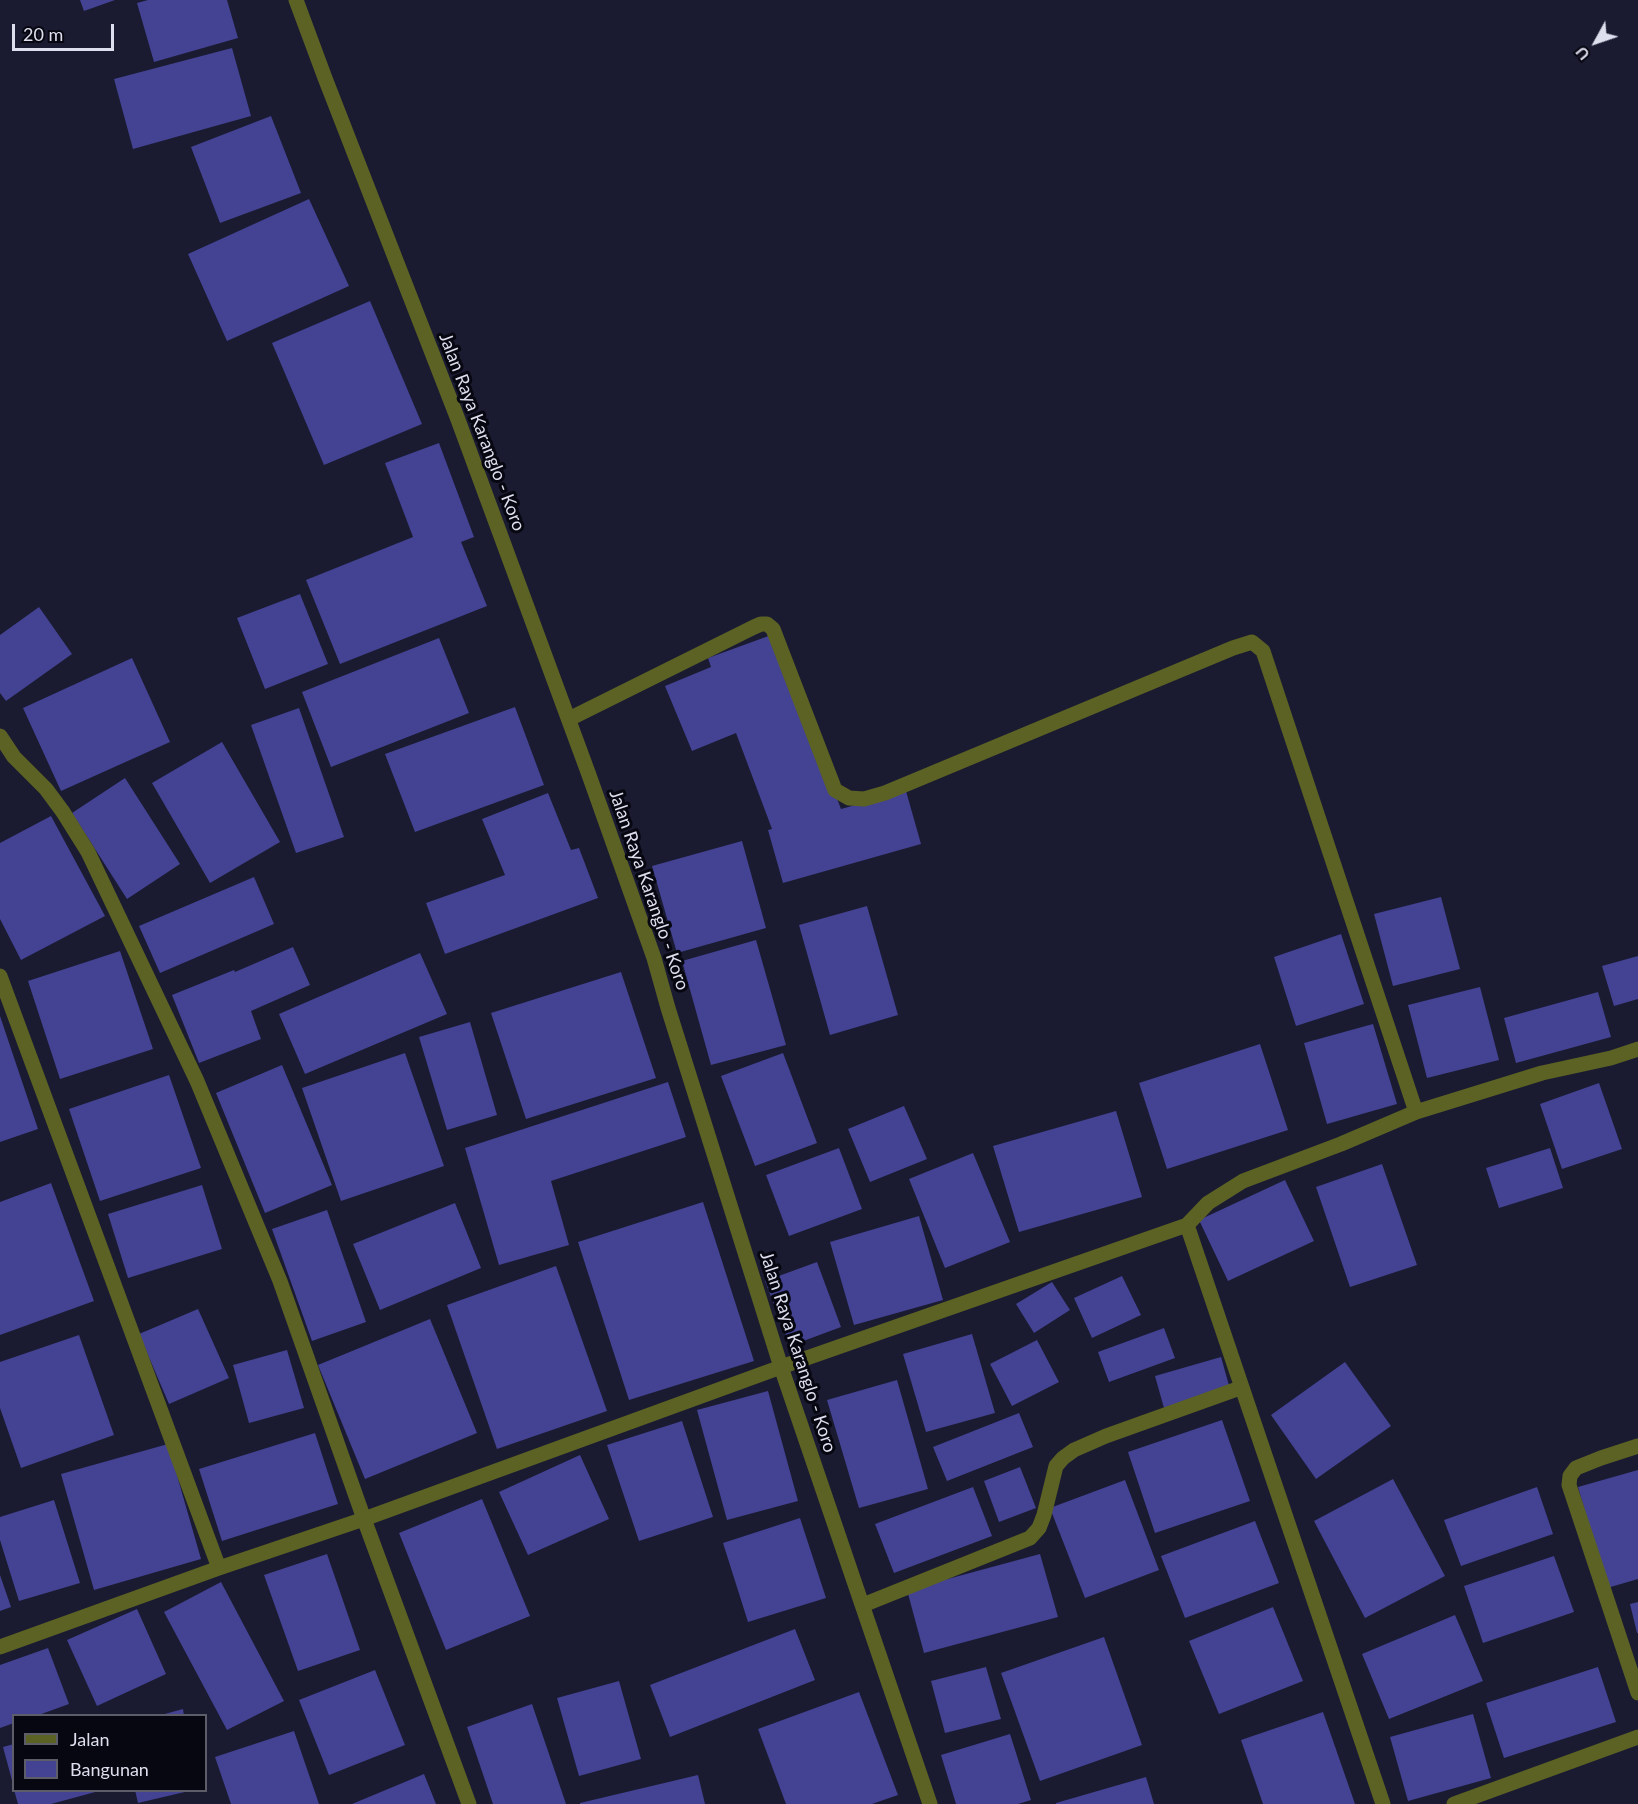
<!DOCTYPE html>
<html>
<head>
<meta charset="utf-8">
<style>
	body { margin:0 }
	#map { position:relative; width:1638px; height:1804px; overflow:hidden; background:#1a1b30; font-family:Lato,sans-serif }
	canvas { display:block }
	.legend { position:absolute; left:12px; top:1714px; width:195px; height:78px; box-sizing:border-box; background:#060710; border:2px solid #5c5d69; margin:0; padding:8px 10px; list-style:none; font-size:18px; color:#dddfee }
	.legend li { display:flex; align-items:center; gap:12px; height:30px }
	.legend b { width:30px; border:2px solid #5c5d69 }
	.north { position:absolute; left:1566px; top:12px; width:60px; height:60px; -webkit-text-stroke:4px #060710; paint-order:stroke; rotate:230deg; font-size:16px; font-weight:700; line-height:24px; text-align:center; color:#dddfee }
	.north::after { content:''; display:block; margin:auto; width:21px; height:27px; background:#dddfee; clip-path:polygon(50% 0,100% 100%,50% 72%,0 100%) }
	.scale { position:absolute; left:12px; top:24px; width:102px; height:27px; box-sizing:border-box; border:3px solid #dddfee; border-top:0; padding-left:8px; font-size:18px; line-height:21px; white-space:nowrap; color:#dddfee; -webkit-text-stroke:4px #060710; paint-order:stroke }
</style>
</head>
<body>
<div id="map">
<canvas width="1638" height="1804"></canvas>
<ul class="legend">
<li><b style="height:8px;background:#5c6224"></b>Jalan</li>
<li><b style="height:16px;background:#434293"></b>Bangunan</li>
</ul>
<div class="north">U</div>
<div class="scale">20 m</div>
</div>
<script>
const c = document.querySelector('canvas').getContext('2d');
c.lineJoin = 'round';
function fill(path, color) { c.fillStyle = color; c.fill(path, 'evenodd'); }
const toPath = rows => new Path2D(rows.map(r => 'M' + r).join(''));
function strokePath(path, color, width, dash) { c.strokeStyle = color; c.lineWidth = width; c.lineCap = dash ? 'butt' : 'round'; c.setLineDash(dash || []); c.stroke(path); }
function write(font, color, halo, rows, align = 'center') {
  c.font = font + ' Lato,sans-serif'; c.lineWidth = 6; c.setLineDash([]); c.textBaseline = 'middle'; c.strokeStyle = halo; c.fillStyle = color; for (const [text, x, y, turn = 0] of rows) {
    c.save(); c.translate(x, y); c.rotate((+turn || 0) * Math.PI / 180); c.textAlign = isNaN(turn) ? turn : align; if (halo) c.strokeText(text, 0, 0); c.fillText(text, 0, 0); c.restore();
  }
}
fill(toPath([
	[80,0,115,0,84,11],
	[148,0,227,0,238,38,154,62,137,3],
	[232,48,251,116,133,149,114,79],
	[271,116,301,193,220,223,191,147],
	[309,199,349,286,227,341,188,254],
	[370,301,422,424,324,465,272,343],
	[439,443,474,537,461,542,487,606,340,664,306,580,413,537,385,463],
	[300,594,328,664,265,689,237,618],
	[39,607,72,654,6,701,0,693,0,635],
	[774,634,841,809,906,791,921,844,783,883,768,830,772,829,736,733,692,751,665,686,711,667,708,658],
	[439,638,469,713,331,767,302,692],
	[132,658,170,742,61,791,23,708],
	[515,707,544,785,415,832,385,754],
	[299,708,344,837,296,853,251,725],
	[222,742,280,842,210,883,152,783],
	[125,778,180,864,127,899,72,813],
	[548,793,571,850,579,848,598,898,445,954,426,903,505,875,482,819],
	[51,816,105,916,21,960,0,919,0,843],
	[742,841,766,928,677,953,652,866],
	[254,877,274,924,160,973,139,926],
	[1441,897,1460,969,1393,986,1374,914],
	[867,906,898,1015,830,1035,799,925],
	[1341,934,1364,1004,1296,1026,1274,957],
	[756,940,786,1045,711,1065,682,961],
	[293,947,310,985,251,1011,261,1039,199,1063,172,995,234,970,235,972],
	[120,951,153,1049,60,1079,28,981],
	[420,953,447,1014,305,1074,279,1014],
	[1638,956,1638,999,1614,1006,1602,966],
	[621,972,656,1078,526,1119,491,1013],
	[1480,987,1499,1060,1427,1078,1408,1005],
	[1598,992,1611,1037,1516,1063,1504,1018],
	[0,1016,38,1129,0,1142],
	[470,1022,497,1115,447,1130,419,1037],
	[1373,1024,1397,1104,1327,1124,1304,1043],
	[1260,1044,1288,1130,1167,1169,1139,1083],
	[405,1053,444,1166,341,1201,302,1088],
	[783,1053,817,1143,755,1166,721,1076],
	[282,1065,332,1185,265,1213,216,1093],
	[169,1075,201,1168,100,1201,69,1109],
	[668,1082,686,1137,551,1181,569,1245,499,1265,465,1148],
	[1599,1083,1622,1149,1562,1169,1540,1104],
	[904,1106,927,1159,870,1182,848,1129],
	[1116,1111,1142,1197,1019,1232,993,1146],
	[839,1148,862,1209,789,1236,766,1175],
	[1550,1148,1563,1188,1499,1208,1486,1168],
	[973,1153,1010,1242,945,1268,909,1179],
	[1382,1164,1417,1265,1350,1287,1316,1187],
	[1285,1180,1314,1241,1228,1281,1199,1220],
	[51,1183,94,1301,0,1335,0,1202],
	[202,1185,222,1249,128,1278,108,1214],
	[703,1202,754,1361,629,1400,578,1242],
	[455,1203,481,1268,380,1310,353,1244],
	[327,1210,366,1322,312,1341,272,1229],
	[919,1216,943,1300,854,1325,830,1242],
	[817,1262,841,1327,790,1346,765,1281],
	[556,1266,607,1411,497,1449,447,1305],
	[1122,1276,1141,1315,1092,1338,1074,1298],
	[1052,1282,1070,1310,1034,1333,1016,1304],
	[198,1309,229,1378,169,1404,139,1334],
	[430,1319,477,1433,365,1479,318,1365],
	[1164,1328,1175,1358,1109,1382,1098,1352],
	[972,1334,995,1413,926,1432,903,1354],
	[79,1335,114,1435,21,1468,0,1408,0,1362],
	[1037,1340,1059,1382,1012,1406,990,1364],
	[287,1350,304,1408,249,1423,233,1365],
	[1221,1357,1230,1389,1164,1408,1155,1376],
	[1345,1362,1391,1426,1316,1479,1271,1415],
	[897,1380,928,1489,859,1508,827,1400],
	[768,1391,798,1501,727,1520,697,1410],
	[1019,1413,1033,1447,947,1481,933,1447],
	[1222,1420,1250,1501,1155,1533,1128,1452],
	[682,1421,713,1517,639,1541,607,1445],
	[315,1433,338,1504,222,1541,199,1469],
	[168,1444,201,1559,94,1590,61,1474],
	[580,1455,609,1519,528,1555,499,1492],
	[1020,1467,1036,1508,999,1522,984,1481],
	[1638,1470,1638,1579,1607,1588,1578,1487],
	[1393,1479,1445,1576,1365,1618,1314,1521],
	[1125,1480,1159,1570,1085,1598,1050,1508],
	[973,1487,992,1536,894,1573,875,1524],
	[1537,1487,1553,1534,1461,1566,1444,1520],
	[482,1499,530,1616,446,1650,399,1533],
	[54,1500,80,1583,19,1601,0,1540,0,1517],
	[800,1518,826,1598,748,1622,723,1543],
	[1255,1521,1279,1583,1185,1618,1161,1556],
	[327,1554,360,1650,298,1671,264,1575],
	[1040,1554,1058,1617,924,1653,907,1590],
	[1554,1556,1574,1612,1483,1643,1464,1586],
	[0,1575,11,1607,0,1611],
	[221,1582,284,1701,227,1730,164,1612],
	[1638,1602,1638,1633,1637,1633,1630,1604],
	[1273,1607,1303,1681,1219,1714,1189,1641],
	[137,1609,166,1674,97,1706,67,1640],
	[1455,1615,1483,1681,1389,1719,1362,1654],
	[795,1629,815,1680,670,1737,650,1685],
	[1104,1637,1142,1745,1040,1781,1001,1673],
	[48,1648,69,1704,36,1716,14,1716,14,1723,0,1728,0,1665],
	[986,1667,1001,1719,945,1733,931,1681],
	[1598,1667,1616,1722,1504,1758,1486,1703],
	[375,1670,405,1745,329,1775,299,1700],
	[619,1681,641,1759,579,1776,557,1698],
	[859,1692,898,1795,872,1804,786,1804,758,1729],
	[532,1704,566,1804,493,1804,467,1727],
	[183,1709,184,1716,161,1716,161,1715],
	[1323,1712,1355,1804,1263,1804,1241,1740],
	[1473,1714,1491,1778,1408,1801,1390,1737],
	[294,1731,319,1804,231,1804,215,1757],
	[1010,1734,1031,1800,1018,1804,956,1804,941,1755],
	[14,1744,14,1784,13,1784,3,1747],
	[424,1774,436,1804,352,1804],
	[698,1775,705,1804,580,1804,580,1803],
	[1146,1777,1154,1804,1056,1804,1056,1803],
	[14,1790,99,1790,99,1791,51,1804,18,1804],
	[135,1790,189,1790,189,1791,138,1803]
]), '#434293');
strokePath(toPath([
	[569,719,754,627,761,624,767,624,773,629,835,790,849,798,864,799,885,793,1233,648,1252,642,1263,651,1416,1112],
	[0,736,14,757,46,789,63,812,88,852,197,1081,280,1281,364,1519,469,1804],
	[0,976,219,1568],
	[1187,1225,1208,1203,1243,1181,1341,1144,1416,1112,1542,1073,1611,1058,1638,1049],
	[1638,1446,1601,1458,1576,1468,1570,1476,1569,1485,1638,1693],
	[863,1605,1030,1538,1039,1528,1044,1515,1056,1466,1063,1458,1074,1450,1106,1436,1240,1388],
	[0,1647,219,1568,364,1519,781,1367,1187,1225,1383,1804],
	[1454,1804,1638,1737]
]), '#5c6224', 15);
strokePath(toPath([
	[296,0,325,78,457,417,589,775,654,958,668,1008,781,1367,930,1804]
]), '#5c6224', 15);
write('18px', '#dddfee', '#060710', [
	["Jalan Raya Karanglo - Koro",482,432,69],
	["Jalan Raya Karanglo - Koro",649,890,71],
	["Jalan Raya Karanglo - Koro",798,1352,72]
]);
</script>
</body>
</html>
